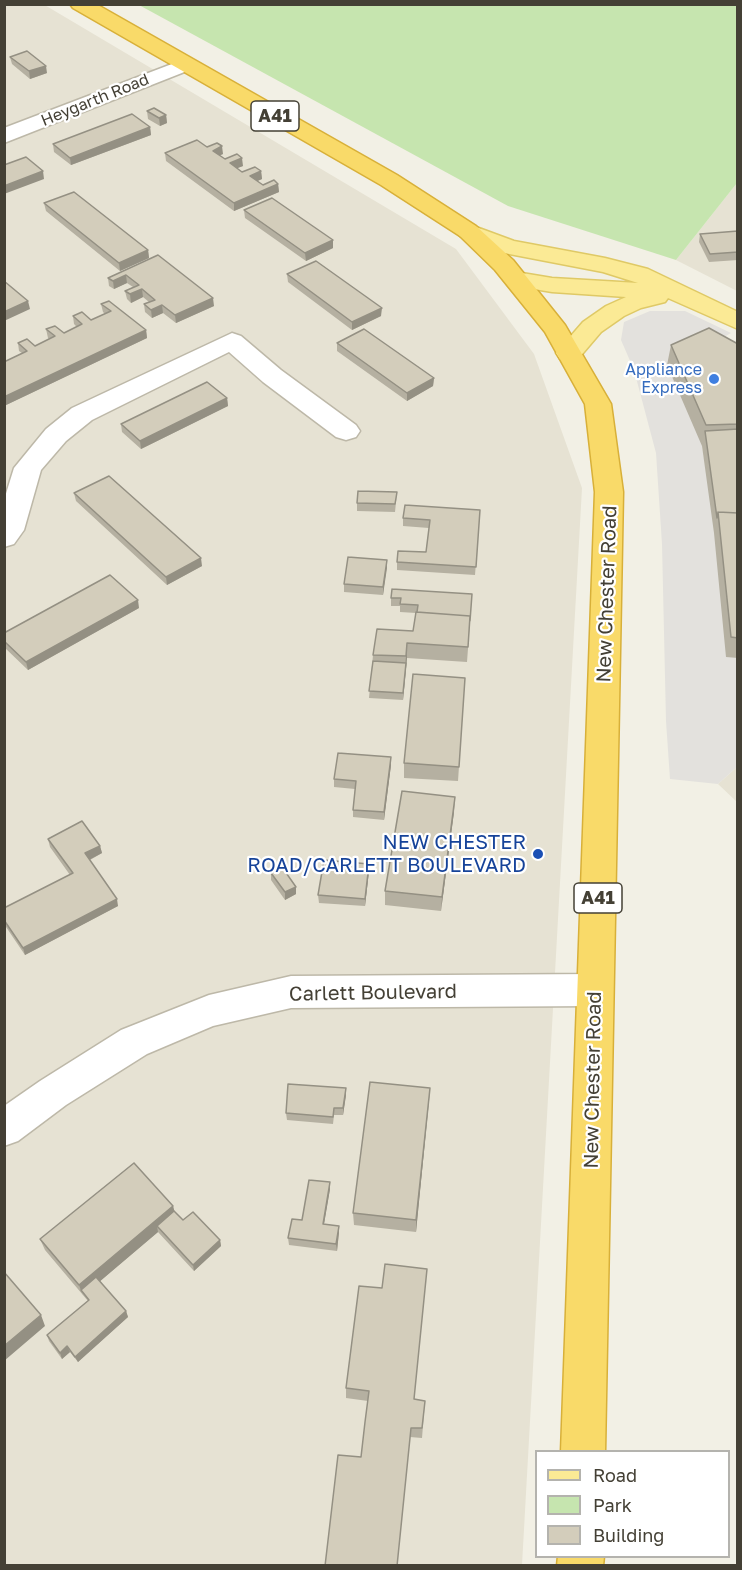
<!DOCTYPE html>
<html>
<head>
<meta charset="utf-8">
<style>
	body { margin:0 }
	#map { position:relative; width:742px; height:1570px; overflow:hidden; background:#f2f0e5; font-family:"Golos Text",sans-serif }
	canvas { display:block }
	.frame { position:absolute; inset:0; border:6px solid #444035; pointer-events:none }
	.legend { position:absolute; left:535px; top:1450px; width:195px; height:108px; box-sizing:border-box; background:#fff; border:2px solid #b4b3ae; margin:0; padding:8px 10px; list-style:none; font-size:18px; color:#444035 }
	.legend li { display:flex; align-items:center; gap:12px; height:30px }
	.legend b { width:30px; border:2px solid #b4b3ae }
</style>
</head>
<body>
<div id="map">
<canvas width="742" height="1570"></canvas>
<div class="frame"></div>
<ul class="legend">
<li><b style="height:8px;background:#fbea95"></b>Road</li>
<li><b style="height:16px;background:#c6e5af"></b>Park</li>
<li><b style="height:16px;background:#d3cdbb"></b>Building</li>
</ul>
</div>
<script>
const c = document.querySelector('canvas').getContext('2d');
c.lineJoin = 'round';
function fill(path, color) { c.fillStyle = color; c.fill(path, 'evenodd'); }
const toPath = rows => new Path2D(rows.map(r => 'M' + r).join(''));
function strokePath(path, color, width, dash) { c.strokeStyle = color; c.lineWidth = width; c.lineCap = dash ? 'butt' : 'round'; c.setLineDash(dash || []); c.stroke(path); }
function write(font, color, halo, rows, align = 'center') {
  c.font = font + ' "Golos Text",sans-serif'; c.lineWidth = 4.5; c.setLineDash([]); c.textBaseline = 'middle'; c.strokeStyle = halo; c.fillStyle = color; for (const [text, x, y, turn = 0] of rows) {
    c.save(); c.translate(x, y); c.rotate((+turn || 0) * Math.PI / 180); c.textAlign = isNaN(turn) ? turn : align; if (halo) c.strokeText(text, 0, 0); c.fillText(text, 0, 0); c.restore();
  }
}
fill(toPath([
	[43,4,456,249,534,354,582,488,522,1565,5,1566,4,5],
	[737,183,737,291,676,260],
	[737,767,737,802,718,784]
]), '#e6e2d3');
fill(toPath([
	[139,5,737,5,737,183,676,260,508,206]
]), '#c6e5af');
fill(toPath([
	[650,311,685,311,731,333,705,348,702,446,737,658,737,767,718,784,670,779,666,721,662,544,656,453,634,370,621,340,624,322]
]), '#e3e1dd');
const minor = toPath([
	[185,59,192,61,196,65,192,69,4,143,4,128,185,59],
	[232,333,241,336,281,370,356,425,360,431,356,437,346,440,336,437,263,382,229,352,92,420,66,441,41,470,24,530,14,544,4,547,4,500,14,468,46,429,72,408,232,333],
	[595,974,608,979,613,990,608,1001,595,1006,291,1008,213,1026,147,1054,66,1105,18,1141,4,1146,4,1106,40,1081,121,1030,209,995,291,976,595,974]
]);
const major = toPath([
	[468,224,514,241,605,258,648,269,738,312,738,329,668,298,665,302,641,308,624,316,601,332,578,359,569,361,560,359,556,353,583,322,606,306,626,297,552,292,516,286,507,284,504,279,507,274,516,272,552,278,638,283,603,272,499,252,460,236,456,231,460,226,468,224]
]);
const highway = toPath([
	[70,4,96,4,397,175,476,226,513,260,565,325,611,404,623,492,605,1452,561,1452,595,492,585,404,545,332,495,270,460,236,381,185,73,8,70,4],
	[558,1556,604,1556,603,1566,557,1566,558,1556]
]);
strokePath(minor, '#bdb8a8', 3);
strokePath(major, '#dfc966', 3);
strokePath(highway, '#d8b039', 3);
fill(minor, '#fff');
fill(major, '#fbea95');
fill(highway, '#f9da69');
fill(toPath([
	[10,57,47,73,30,79,12,64],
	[147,111,166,115,167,123,160,126,148,119],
	[150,127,151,135,71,165,54,152,53,144],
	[207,147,223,154,220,155,225,159,243,166,237,168,242,172,261,171,262,179,257,181,263,185,278,184,279,192,234,211,166,161,165,153],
	[44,203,148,250,149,258,120,271,46,211],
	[244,210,333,240,333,248,306,261,245,218],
	[738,231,738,260,709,262,699,242,700,234],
	[158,255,214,306,176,323,163,313,152,318,145,312,144,304,149,302,143,297,131,303,127,299,125,291,133,287,127,283,114,289,109,286,108,278],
	[287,274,381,316,352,330,288,282],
	[101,304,146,330,147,338,4,406,4,360,6,361,22,353,19,351,18,343,35,346,49,339,48,338,46,329,64,333,77,327,74,324,73,316,91,320,105,314,103,312],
	[337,343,434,378,433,386,407,401,337,351],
	[738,344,738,658,726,657,714,533,702,446,667,365,671,345],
	[227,398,228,406,141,449,122,432,121,424],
	[397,492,395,512,357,511,357,503],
	[74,493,202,566,167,585,76,501],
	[480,510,475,575,397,570,397,562,426,552,429,528,403,526,403,518],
	[387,560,383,595,344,592,344,584],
	[472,594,467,662,407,658,403,700,369,698,373,655,413,631,416,613,400,612,400,606,391,606,391,598],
	[139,608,28,670,4,647,4,633],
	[465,678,458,781,404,778,404,763],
	[391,765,384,820,353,817,353,810,355,789,334,787,334,779],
	[454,812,441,911,385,905,385,891],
	[48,839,100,846,102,853,90,860,118,906,25,955,4,924,4,908,70,875,50,847],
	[369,871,365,906,319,903,318,895],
	[271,873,296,894,285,900,271,880],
	[430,1088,416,1232,354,1225,353,1213],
	[346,1095,343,1115,334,1115,333,1124,287,1120,286,1113],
	[330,1182,330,1189,324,1224,339,1226,339,1232,337,1251,289,1245,288,1238],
	[173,1206,174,1211,183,1220,220,1240,221,1246,194,1271,158,1232,100,1281,126,1311,128,1317,78,1362,70,1352,62,1359,49,1341,47,1335,88,1301,45,1250,40,1239],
	[359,1286,415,1399,425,1401,422,1438,410,1437,361,1457,368,1401,346,1398,346,1388]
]), '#b5b0a1');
fill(toPath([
	[46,66,47,73,30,79,29,71],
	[166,115,167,123,160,126,159,118],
	[150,127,151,135,71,165,70,158],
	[222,146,223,154,214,158,213,151],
	[242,158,243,166,230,171,230,163],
	[43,171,44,179,4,194,4,186],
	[261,171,262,179,251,184,250,176],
	[278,184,279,192,234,211,234,203],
	[333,240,333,248,306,261,305,253],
	[148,250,149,258,120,271,119,263],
	[126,275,127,283,114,289,113,281],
	[142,289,143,297,131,303,130,294],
	[213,298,214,306,176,323,175,315],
	[28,301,30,309,4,321,4,312],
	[162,305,163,313,152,318,151,310],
	[382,308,381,316,352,330,352,322],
	[146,330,147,338,4,406,4,397],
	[434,378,433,386,407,401,407,393],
	[227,398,228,406,141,449,140,441],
	[201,558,202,566,167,585,166,577],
	[387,560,387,568,383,595,383,587],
	[138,600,139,608,28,670,26,662],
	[407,643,407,658,403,700,403,693],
	[391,757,391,765,384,820,384,812],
	[455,797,454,812,441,911,442,897],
	[100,846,102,853,87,861,85,853],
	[369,864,369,871,365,906,365,899],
	[296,887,296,894,285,900,285,892],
	[117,899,118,906,25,955,23,948],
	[346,1088,346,1095,343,1115,343,1108],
	[430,1088,429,1101,416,1232,416,1220],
	[330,1182,330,1189,323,1230,323,1224],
	[173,1206,176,1217,157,1226,158,1232,85,1294,81,1290,83,1296,79,1285],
	[339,1226,339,1232,337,1251,336,1244],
	[220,1240,221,1246,194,1271,193,1265],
	[126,1311,128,1317,78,1362,75,1357],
	[41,1315,45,1326,4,1361,4,1346],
	[67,1346,70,1352,62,1359,60,1353]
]), '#949083');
const building = toPath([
	[27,51,46,66,29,71,10,57,27,51],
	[154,108,166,115,159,118,147,111,154,108],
	[132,114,150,127,70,158,53,144,132,114],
	[197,140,207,147,217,143,222,146,213,151,225,159,237,154,242,158,230,163,242,172,255,167,261,171,250,176,263,185,274,180,278,184,234,203,165,153,197,140],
	[26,157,43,171,4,186,4,165,26,157],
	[74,192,148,250,119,263,44,203,74,192],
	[272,198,333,240,305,253,244,210,272,198],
	[738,231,738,252,710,254,700,234,738,231],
	[158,255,213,298,175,315,162,305,151,310,144,304,155,300,142,289,130,294,125,291,139,285,126,275,113,281,108,278,158,255],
	[316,261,382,308,352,322,287,274,316,261],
	[4,281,28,301,4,312,4,281],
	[109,301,146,330,4,397,4,360,6,361,27,351,18,343,27,339,35,346,55,336,46,329,55,326,64,333,82,324,73,316,82,312,91,320,111,311,101,304,109,301],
	[709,328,738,344,738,424,706,425,671,345,709,328],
	[364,329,434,378,407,393,337,343,364,329],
	[207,382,227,398,140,441,121,424,207,382],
	[738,429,738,513,718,512,717,518,705,431,738,429],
	[109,476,201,558,166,577,74,493,109,476],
	[358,491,397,492,395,504,357,503,358,491],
	[405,505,480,510,476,567,397,562,398,551,426,552,430,520,403,518,405,505],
	[718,512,738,513,738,638,731,637,718,512],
	[348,557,387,560,383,587,344,584,348,557],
	[110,575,138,600,26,662,4,641,4,633,110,575],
	[392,589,472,594,470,621,470,616,417,612,418,605,400,604,401,598,391,598,392,589],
	[416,612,470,616,468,647,407,643,406,656,373,655,377,629,413,631,416,612],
	[373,661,406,663,403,693,369,691,373,661],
	[413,674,465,678,459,767,404,763,413,674],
	[338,753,391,757,384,812,353,810,356,781,334,779,338,753],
	[402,791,455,797,442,897,385,891,402,791],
	[82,821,100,846,85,853,117,899,23,948,4,920,4,908,73,873,48,839,82,821],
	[324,860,369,864,365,899,318,895,324,860],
	[282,867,296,887,285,892,271,873,282,867],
	[370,1082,430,1088,416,1220,353,1213,370,1082],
	[288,1084,346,1088,343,1108,334,1108,333,1117,286,1113,288,1084],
	[134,1163,173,1206,79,1285,40,1239,134,1163],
	[309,1180,330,1182,323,1224,339,1226,336,1244,288,1238,292,1219,302,1220,309,1180],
	[174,1211,183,1220,193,1212,220,1240,193,1265,157,1226,174,1211],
	[385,1264,427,1269,414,1399,425,1401,422,1428,411,1428,397,1566,325,1566,338,1455,361,1457,365,1422,369,1391,346,1388,359,1286,382,1288,385,1264],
	[4,1272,41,1315,4,1346,4,1272],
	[96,1277,126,1311,75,1357,67,1346,60,1353,47,1335,89,1300,81,1290,96,1277]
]);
fill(building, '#d3cdbb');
strokePath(building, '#949083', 1.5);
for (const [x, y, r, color] of [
	[714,379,6,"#3f7fe0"],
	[538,854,6,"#1a4fb4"]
]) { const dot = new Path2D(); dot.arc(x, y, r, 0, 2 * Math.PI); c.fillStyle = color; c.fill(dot); strokePath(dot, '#fff', 2); }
write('16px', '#444035', '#fff', [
	["Heygarth Road",95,100,-22]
]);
write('16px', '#366cbe', '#fff', [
	["Appliance",702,370],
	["Express",702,388]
], 'right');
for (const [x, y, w] of [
	[275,116,48],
	[598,898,48]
]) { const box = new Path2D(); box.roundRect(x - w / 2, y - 15, w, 30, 4.5); c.fillStyle = '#fff'; c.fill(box); strokePath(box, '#444035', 1.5); }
write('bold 18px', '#444035', null, [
	["A41",275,116],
	["A41",598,898]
]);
write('20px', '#444035', '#fff', [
	["New Chester Road",607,594,-88],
	["Carlett Boulevard",373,993,-1],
	["New Chester Road",593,1080,-89]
]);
write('20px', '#164399', '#fff', [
	["NEW CHESTER",526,843],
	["ROAD/CARLETT BOULEVARD",526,866]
], 'right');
</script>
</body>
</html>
